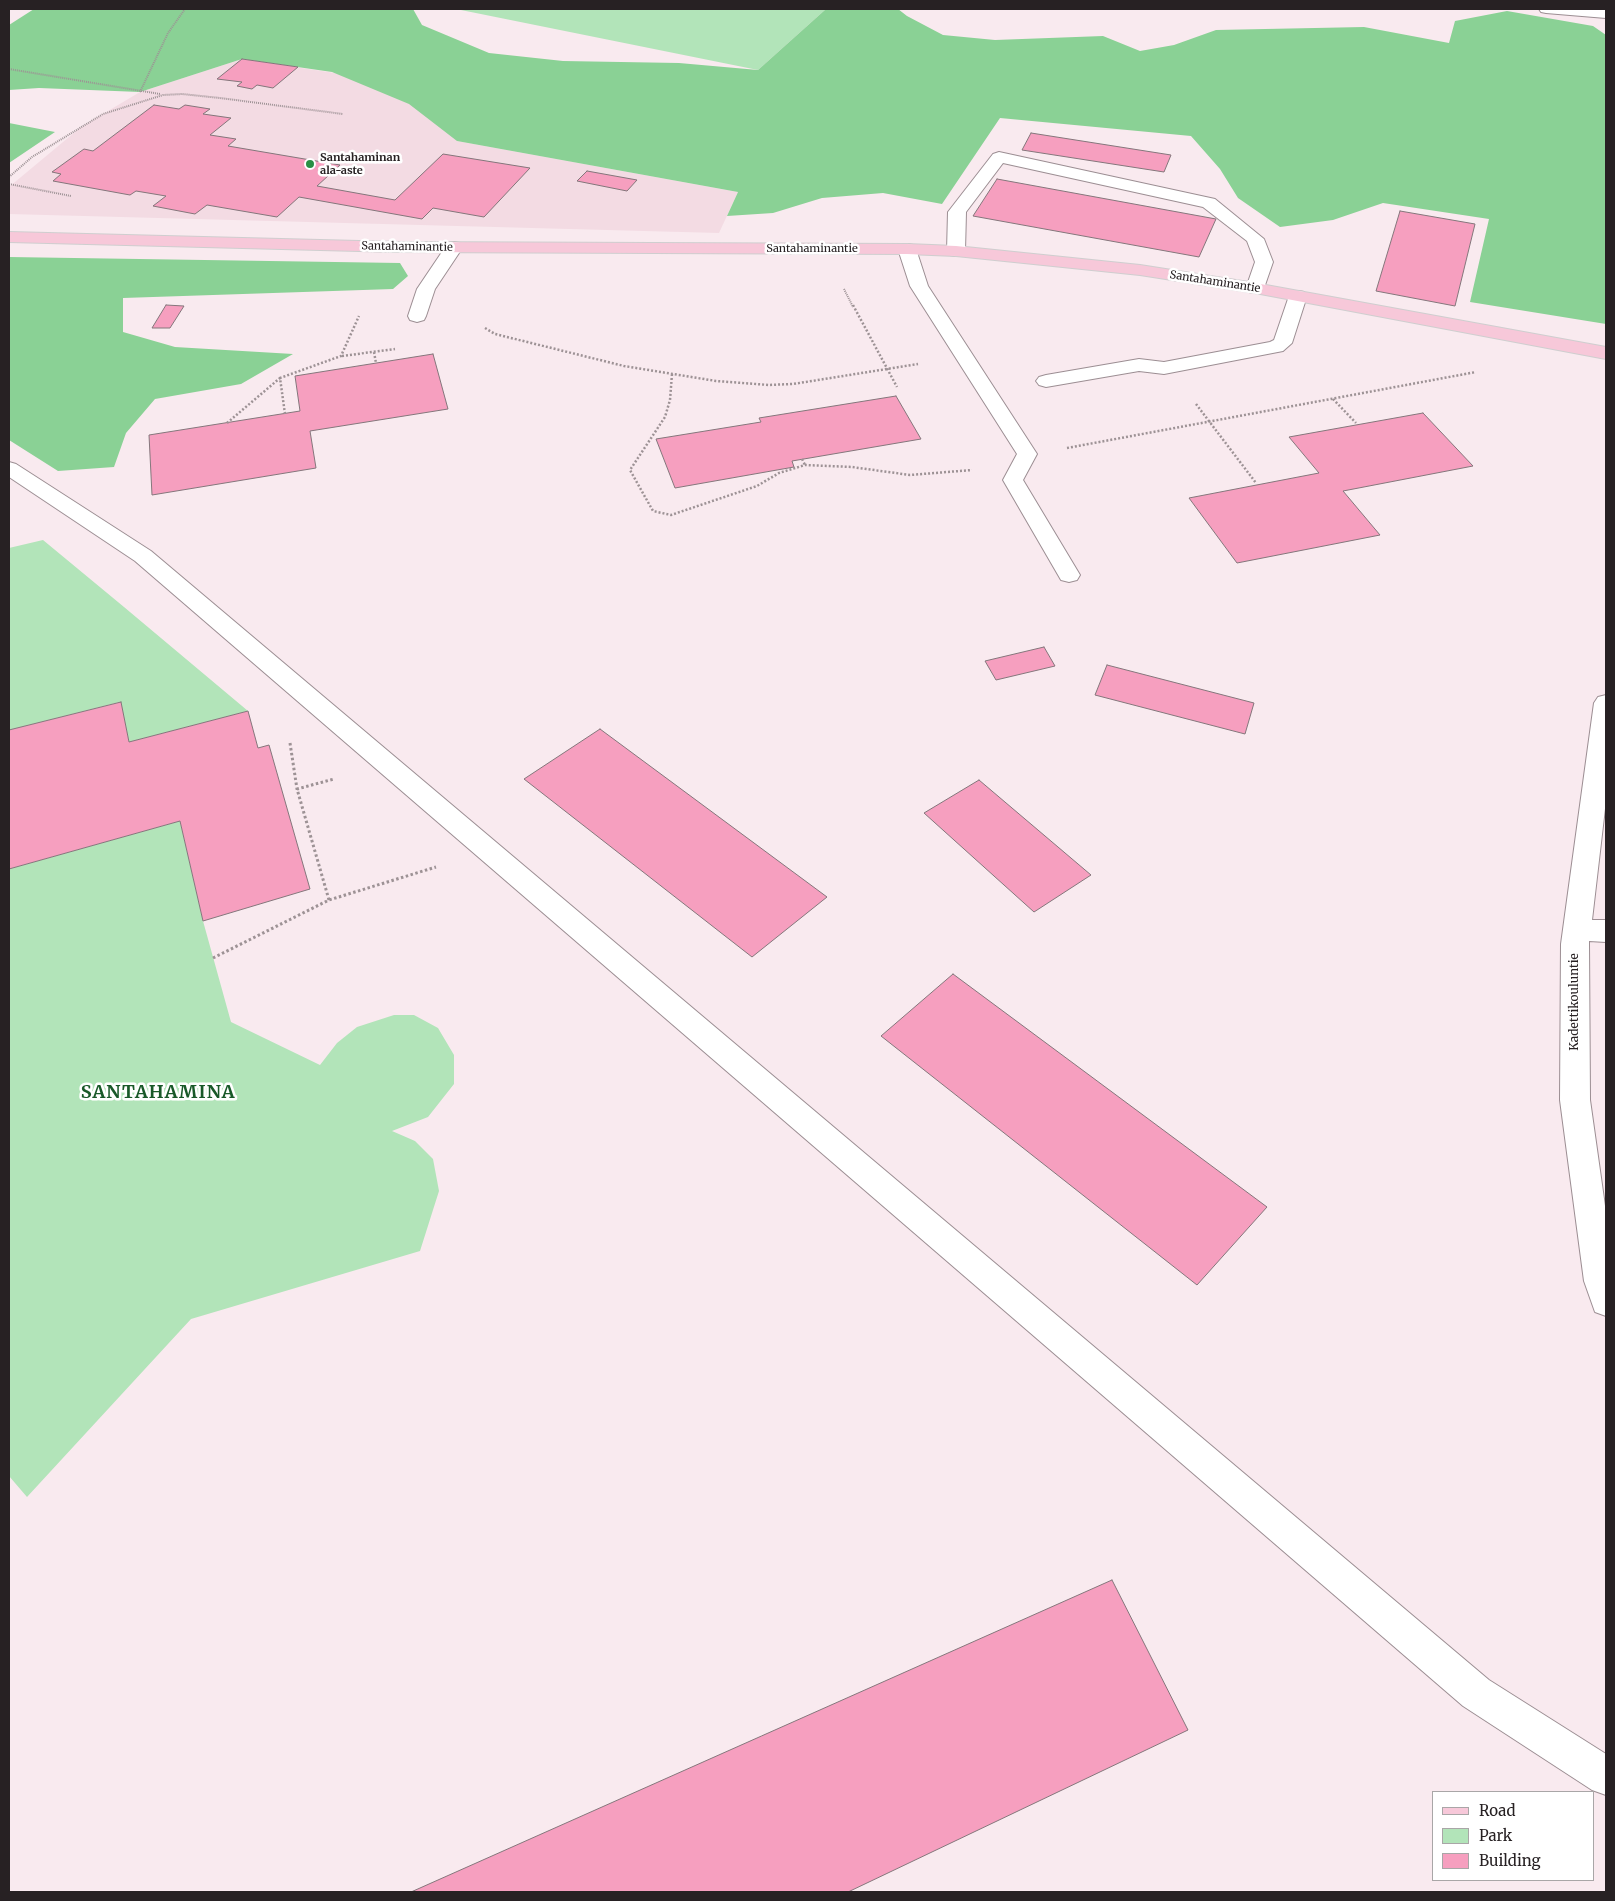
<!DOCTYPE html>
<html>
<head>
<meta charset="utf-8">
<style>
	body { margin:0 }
	#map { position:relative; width:1615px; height:1901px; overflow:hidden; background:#f9eaef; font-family:Merriweather,serif }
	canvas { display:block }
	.frame { position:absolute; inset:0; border:10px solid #272123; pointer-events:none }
	.legend { position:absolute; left:1432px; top:1791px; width:162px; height:90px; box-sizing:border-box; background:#fff; border:1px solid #a9a6a7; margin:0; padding:6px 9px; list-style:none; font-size:15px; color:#272123 }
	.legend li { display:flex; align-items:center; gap:10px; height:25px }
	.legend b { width:25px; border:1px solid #a9a6a7 }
</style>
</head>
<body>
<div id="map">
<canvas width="1615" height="1901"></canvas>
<div class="frame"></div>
<ul class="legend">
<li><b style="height:6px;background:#f7c8d9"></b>Road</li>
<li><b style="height:14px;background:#b2e4b9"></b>Park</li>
<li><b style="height:14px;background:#f69fbf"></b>Building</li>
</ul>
</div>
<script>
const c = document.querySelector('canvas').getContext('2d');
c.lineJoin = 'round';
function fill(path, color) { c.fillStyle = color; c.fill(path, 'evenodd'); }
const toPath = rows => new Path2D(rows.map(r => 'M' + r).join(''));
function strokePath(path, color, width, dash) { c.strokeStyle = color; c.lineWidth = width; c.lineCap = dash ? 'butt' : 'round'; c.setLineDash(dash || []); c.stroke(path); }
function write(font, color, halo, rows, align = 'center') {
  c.font = font + ' Merriweather,serif'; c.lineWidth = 5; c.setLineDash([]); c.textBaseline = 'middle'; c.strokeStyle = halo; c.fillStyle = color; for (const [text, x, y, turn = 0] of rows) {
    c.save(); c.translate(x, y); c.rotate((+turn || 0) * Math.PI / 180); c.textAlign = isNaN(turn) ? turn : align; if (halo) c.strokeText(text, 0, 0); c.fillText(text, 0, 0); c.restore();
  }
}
fill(toPath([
	[242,59,368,78,447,95,457,141,738,192,719,233,9,214,9,187,81,127,140,92]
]), '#f3dbe3');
fill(toPath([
	[456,9,826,9,758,70],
	[43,540,124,607,248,711,129,742,120,702,9,730,9,548],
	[180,821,203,921,231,1022,320,1065,337,1043,357,1027,394,1015,414,1015,438,1028,454,1055,454,1084,428,1117,392,1131,415,1141,433,1159,439,1191,420,1251,191,1319,27,1497,9,1476,9,869]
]), '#b2e4b9');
fill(toPath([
	[34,9,413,9,422,25,489,53,563,61,679,63,758,70,826,9,898,9,907,16,943,35,995,40,1103,36,1140,51,1174,45,1216,30,1364,27,1449,43,1455,21,1507,11,1593,26,1606,35,1606,324,1470,302,1489,219,1383,203,1333,220,1280,227,1238,198,1220,169,1191,136,1000,118,942,204,883,193,822,198,773,213,727,216,738,192,457,141,409,104,332,72,242,59,140,92,39,88,9,90,9,25],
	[9,123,55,132,9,163],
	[9,257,400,263,408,276,393,289,123,298,123,332,175,347,293,354,241,384,155,399,126,433,114,467,58,471,9,440]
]), '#8ad195');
const building = toPath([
	[242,59,298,67,273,88,257,85,252,89,237,86,242,82,217,79,242,59],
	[154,105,179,109,185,105,210,109,203,114,231,118,210,135,236,139,228,146,340,165,317,186,395,200,443,154,530,168,484,217,433,208,422,219,299,197,277,217,207,205,195,214,153,206,166,196,136,191,130,195,53,181,61,174,52,172,84,149,93,151,154,105],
	[1031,133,1171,155,1164,172,1022,150,1031,133],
	[587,171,637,180,627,191,577,181,587,171],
	[997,179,1216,219,1199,257,973,216,997,179],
	[1400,211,1475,224,1455,306,1376,291,1400,211],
	[166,305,184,306,170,328,152,328,166,305],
	[433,354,448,409,310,431,316,468,152,495,149,435,300,411,295,376,433,354],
	[896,396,921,439,792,461,794,467,675,488,656,439,761,422,759,418,896,396],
	[1423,413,1473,466,1343,491,1380,535,1237,563,1189,498,1319,473,1289,437,1423,413],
	[1044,647,1055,666,996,680,985,661,1044,647],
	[1107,665,1254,703,1245,734,1095,695,1107,665],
	[121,702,129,742,248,711,258,748,269,745,310,889,203,921,180,821,9,869,9,730,121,702],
	[600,729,827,897,752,957,524,779,600,729],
	[979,780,1091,875,1034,912,924,813,979,780],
	[953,974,1267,1207,1197,1285,881,1036,953,974],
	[1112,1580,1188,1730,848,1892,411,1892,1112,1580]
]);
fill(building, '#f69fbf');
strokePath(building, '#84767b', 1);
const minor = toPath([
	[1539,9,1606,10,1606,18,1546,13,1541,12,1539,9],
	[999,152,1215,199,1264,239,1273,262,1264,288,1261,292,1255,293,1249,292,1246,288,1255,262,1247,241,1203,207,1003,163,966,212,965,251,962,255,956,256,950,255,947,251,948,212,993,154,999,152],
	[454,242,460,243,463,247,435,289,426,316,424,320,417,322,410,320,408,316,417,289,448,243,454,242],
	[907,244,913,245,916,249,928,286,1037,454,1023,480,1080,575,1077,580,1069,582,1061,580,1003,480,1017,454,910,286,898,249,901,245,907,244],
	[1298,291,1304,292,1307,296,1292,343,1283,351,1164,374,1139,371,1046,387,1039,385,1036,381,1039,377,1046,375,1139,359,1164,362,1270,342,1274,340,1289,296,1292,292,1298,291],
	[9,462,16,464,151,551,1489,1680,1606,1754,1606,1795,1592,1790,1463,1706,135,561,9,477,9,462],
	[1606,695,1606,800,1592,920,1606,920,1606,942,1589,941,1589,944,1590,1100,1606,1213,1606,1316,1595,1312,1584,1281,1560,1100,1561,944,1594,703,1598,697,1606,695]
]);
const major = toPath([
	[9,232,398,242,907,244,956,246,1140,265,1255,283,1606,347,1606,359,1255,293,1140,275,956,256,907,254,398,252,9,242,9,232]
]);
strokePath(minor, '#9c8e93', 2);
strokePath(major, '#cfcecf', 2);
strokePath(toPath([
	[9,69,160,94],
	[140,92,168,33,185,9],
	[9,177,32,157,103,114,163,95,182,94,220,98,343,114],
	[9,184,71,196],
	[844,289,853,307]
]), '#9d9295', 2, [1, 1]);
strokePath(toPath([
	[853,305,897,387],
	[485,328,495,334,624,366,716,381,769,385,793,384,918,364],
	[374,352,376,363],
	[342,356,395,349],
	[672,374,670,400,665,417,630,470,653,511,671,515,757,486,779,473,805,465,852,467,910,475,972,470],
	[1333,399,1356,423],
	[1196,404,1256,483],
	[285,414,280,378,341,356,359,316],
	[227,423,280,378],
	[1067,448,1476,372],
	[802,459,805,465]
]), '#9d9295', 2.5, [2, 2]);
strokePath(toPath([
	[290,743,297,789],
	[329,900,297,789,334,779],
	[213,958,329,900,436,867]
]), '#9d9295', 3, [2.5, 2.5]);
fill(minor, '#fff');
fill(major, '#f7c8d9');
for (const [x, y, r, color] of [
	[310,164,5,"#298f45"]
]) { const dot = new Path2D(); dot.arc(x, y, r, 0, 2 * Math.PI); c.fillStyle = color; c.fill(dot); strokePath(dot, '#fff', 2); }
write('bold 11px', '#272123', '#fff', [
	["Santahaminan",320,158],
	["ala-aste",320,171]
], 'left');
write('11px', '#272123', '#fff', [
	["Santahaminantie",407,247,1],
	["Santahaminantie",812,249],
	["Santahaminantie",1215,282,9]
]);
write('12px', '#272123', '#fff', [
	["Kadettikouluntie",1575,1002,-90]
]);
c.letterSpacing = '1px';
write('bold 18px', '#195929', '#fff', [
	["SANTAHAMINA",158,1093]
]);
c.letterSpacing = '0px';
</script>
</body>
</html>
